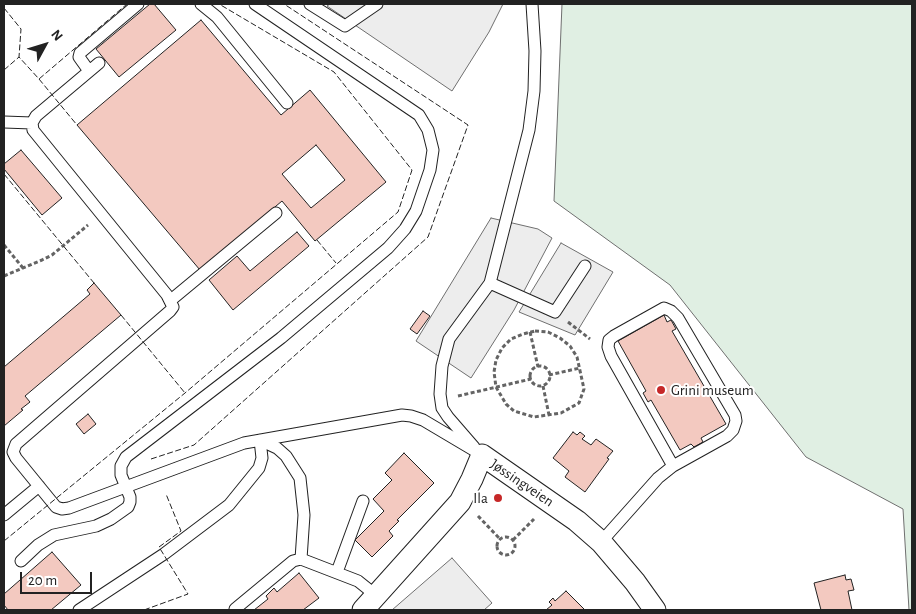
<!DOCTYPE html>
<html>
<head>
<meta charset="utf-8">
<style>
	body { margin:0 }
	#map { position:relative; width:916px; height:614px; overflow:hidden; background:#fff; font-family:"Alegreya Sans",sans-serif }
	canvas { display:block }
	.frame { position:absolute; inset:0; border:5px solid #222; pointer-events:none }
	.north { position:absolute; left:20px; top:20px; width:50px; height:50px; -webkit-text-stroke:4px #fff; paint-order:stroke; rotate:51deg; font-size:14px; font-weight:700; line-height:20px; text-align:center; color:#222 }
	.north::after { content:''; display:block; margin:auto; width:18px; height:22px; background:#222; clip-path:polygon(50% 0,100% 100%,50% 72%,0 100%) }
	.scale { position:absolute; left:20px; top:572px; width:72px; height:22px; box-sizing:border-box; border:2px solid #222; border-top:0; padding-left:6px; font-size:15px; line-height:18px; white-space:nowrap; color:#222; -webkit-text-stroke:4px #fff; paint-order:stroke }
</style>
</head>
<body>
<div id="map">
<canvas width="916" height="614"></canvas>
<div class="frame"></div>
<div class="north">N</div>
<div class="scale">20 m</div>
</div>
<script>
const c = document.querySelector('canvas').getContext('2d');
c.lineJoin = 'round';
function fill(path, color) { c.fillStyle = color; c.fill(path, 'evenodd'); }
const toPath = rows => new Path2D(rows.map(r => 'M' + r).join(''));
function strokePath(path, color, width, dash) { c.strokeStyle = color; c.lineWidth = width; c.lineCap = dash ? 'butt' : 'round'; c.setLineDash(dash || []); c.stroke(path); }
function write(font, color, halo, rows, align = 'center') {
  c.font = font + ' "Alegreya Sans",sans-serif'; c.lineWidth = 4; c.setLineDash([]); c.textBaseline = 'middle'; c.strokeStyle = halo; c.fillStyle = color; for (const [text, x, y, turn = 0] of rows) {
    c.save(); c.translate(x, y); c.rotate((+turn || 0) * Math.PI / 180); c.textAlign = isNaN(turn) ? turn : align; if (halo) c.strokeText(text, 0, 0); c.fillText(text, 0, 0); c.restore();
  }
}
const green = toPath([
	[562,4,912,4,912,610,909,610,903,509,806,457,670,285,554,201,562,4]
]);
fill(green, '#e0efe3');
strokePath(green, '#6f6f6f', 1);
const parking = toPath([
	[330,4,503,4,489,32,452,91,327,6,330,4],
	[491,218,538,229,552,238,514,310,471,378,416,341,491,218],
	[561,243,613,272,575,335,519,312,561,243],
	[452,558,492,603,484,610,392,610,452,558]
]);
fill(parking, '#ededed');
strokePath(parking, '#6f6f6f', 1);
const building = toPath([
	[150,4,154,4,176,30,119,77,96,49,150,4],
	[201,20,281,115,310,90,386,182,315,241,282,201,200,270,77,125,201,20],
	[316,145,345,180,311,208,282,174,316,145],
	[21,150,62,198,42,215,4,169,4,164,21,150],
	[297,232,309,246,233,310,209,280,237,256,250,271,297,232],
	[94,283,121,315,25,396,30,402,21,409,23,410,4,426,4,367,90,294,87,290,94,283],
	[423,311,430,316,417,334,410,329,423,311],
	[664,315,667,322,671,320,676,329,672,331,726,424,701,438,703,442,694,447,691,444,680,450,651,400,648,402,643,393,646,391,618,341,664,315],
	[88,414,96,424,84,434,76,424,88,414],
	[573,432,577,435,580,432,585,436,582,439,591,445,596,439,613,451,607,458,609,459,585,492,565,477,569,471,553,458,573,432],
	[404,453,434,483,397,520,399,521,389,531,393,536,372,557,355,540,384,511,373,499,392,480,385,473,404,453],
	[52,552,81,585,51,610,8,610,4,605,4,594,52,552],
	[299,573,319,598,303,610,254,610,268,599,266,596,274,588,277,592,299,573],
	[845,575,846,580,851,579,854,590,848,591,852,610,821,610,814,583,845,575],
	[566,591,585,610,546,610,552,605,549,602,553,598,555,601,566,591]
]);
fill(building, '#f3c9c0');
strokePath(building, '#222', 1);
const lane = toPath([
	[201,4,217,17,287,103],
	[310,4,345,26,377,4],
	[99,63,36,116,32,123,33,130,167,295,173,307,170,311,16,444,13,452,16,458,56,507,62,509,69,508,244,443,402,415,411,416,423,420,482,455],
	[89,71,79,57,80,53,138,4],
	[4,122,32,123],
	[490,283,555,312,585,266],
	[171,300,276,213],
	[260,440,277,448,286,456,300,478,304,515,301,559],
	[474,447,448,417,442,408,440,394,442,366,449,339,490,283,529,130,534,91,535,51,532,4],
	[4,515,39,486],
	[601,542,658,478,673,466,727,436,733,430,736,421,735,415,678,318,671,311,664,308,614,336,609,340,608,347,611,356,673,466],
	[21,561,38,545,54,535,96,526,111,519,128,507,130,502,130,497,121,475,121,466,126,457,281,338,388,248,405,229,416,211,430,170,433,150,428,130,419,115,255,4],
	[337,572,363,501],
	[235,609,293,561,301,559,358,581,368,589,375,598],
	[79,610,164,554,229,505,259,468,262,458,260,440]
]);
const street = toPath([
	[363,610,460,502,472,479,482,455,577,521,601,542,635,582,655,610]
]);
strokePath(lane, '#222', 13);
strokePath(street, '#222', 23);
strokePath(toPath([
	[4,245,23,268],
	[4,276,42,260,52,255,88,225],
	[568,322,590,339],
	[535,331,548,332,560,338,570,346,577,357,584,389,579,403,561,413,534,417,514,411,506,404,496,387,494,372,496,360,502,348,511,339,523,334,535,331],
	[530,332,538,367],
	'530 376a10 10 0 1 1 20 0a10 10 0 1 1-20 0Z',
	[549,375,580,368],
	[543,386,549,415],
	[458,396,531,379],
	[478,516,500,539],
	'497 546a9 9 0 1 1 18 0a9 9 0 1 1-18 0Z',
	[513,540,534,519]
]), '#646464', 3, [4, 2.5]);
strokePath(lane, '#fff', 11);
strokePath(street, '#fff', 21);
strokePath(toPath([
	[4,8,21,29,19,57,39,79,127,4],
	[4,70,19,57],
	[39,79,77,125],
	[4,174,94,283],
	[317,240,336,263],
	[121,315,185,393],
	[151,459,194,445,428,237,468,125,284,4],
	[4,541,185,393,398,212,412,170,334,72,219,4],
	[144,610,188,594,159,547,181,531,166,494]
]), '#222', 1, [6, 2.5]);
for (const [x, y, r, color] of [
	[661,390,5,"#c62828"],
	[498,498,5,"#c62828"]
]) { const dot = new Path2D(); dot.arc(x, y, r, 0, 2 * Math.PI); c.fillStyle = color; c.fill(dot); strokePath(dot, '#fff', 2); }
write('15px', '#222', '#fff', [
	["Grini museum",671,390],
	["Ila",488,498,"right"]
], 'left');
write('15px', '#222', '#fff', [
	["Jøssingveien",522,483,34]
]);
</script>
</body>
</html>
